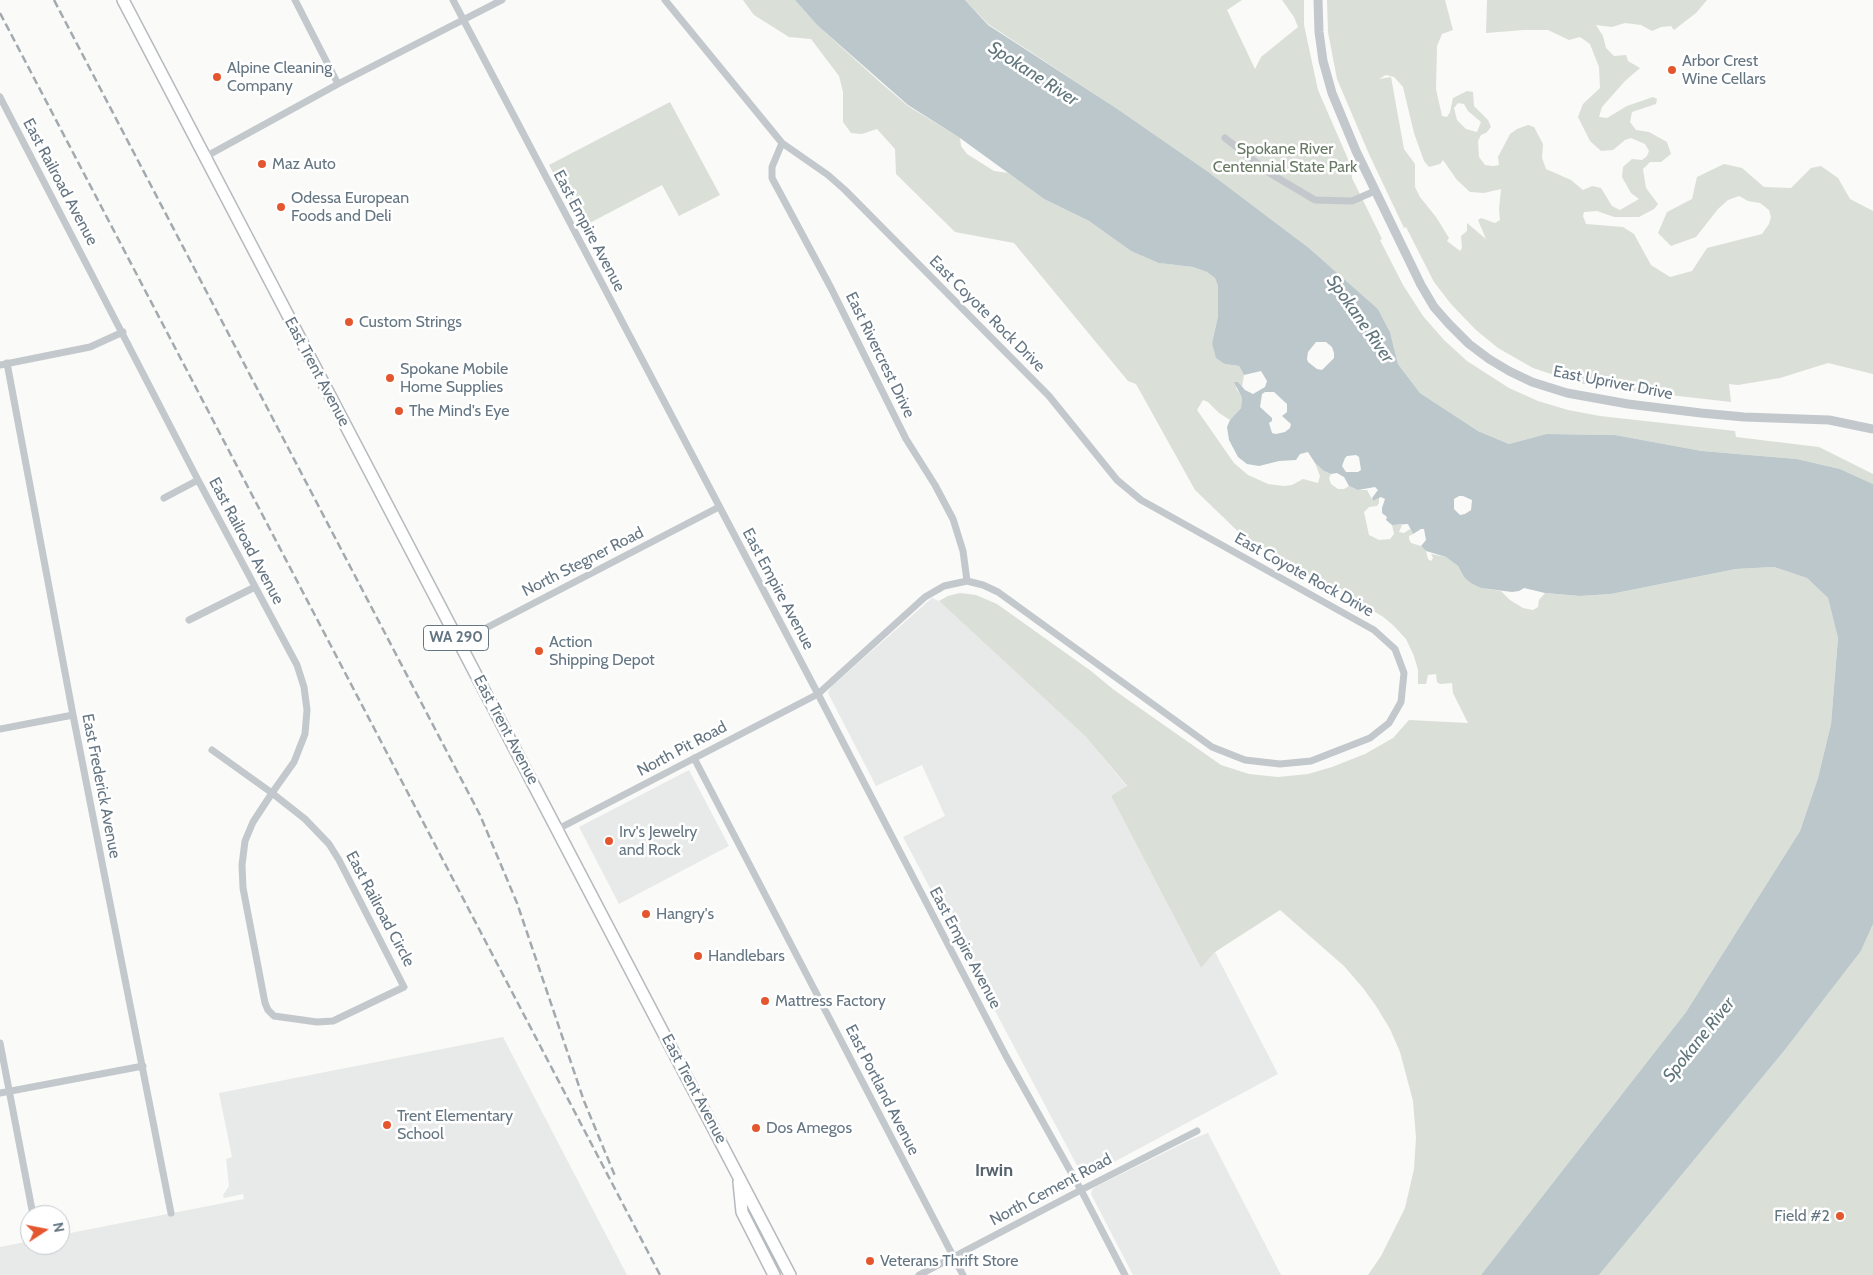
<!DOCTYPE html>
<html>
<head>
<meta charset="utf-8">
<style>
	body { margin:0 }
	#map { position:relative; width:1873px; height:1275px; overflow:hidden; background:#fafaf8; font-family:Cabin,sans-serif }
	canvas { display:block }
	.north { position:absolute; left:20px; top:1205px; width:50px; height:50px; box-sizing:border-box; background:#fff; border:1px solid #c1c8cd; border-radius:50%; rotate:79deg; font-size:14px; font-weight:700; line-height:20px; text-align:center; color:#657683 }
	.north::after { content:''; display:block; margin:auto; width:18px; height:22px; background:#e4572e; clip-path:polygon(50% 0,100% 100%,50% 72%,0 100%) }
</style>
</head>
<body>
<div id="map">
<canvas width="1873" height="1275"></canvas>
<div class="north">N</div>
</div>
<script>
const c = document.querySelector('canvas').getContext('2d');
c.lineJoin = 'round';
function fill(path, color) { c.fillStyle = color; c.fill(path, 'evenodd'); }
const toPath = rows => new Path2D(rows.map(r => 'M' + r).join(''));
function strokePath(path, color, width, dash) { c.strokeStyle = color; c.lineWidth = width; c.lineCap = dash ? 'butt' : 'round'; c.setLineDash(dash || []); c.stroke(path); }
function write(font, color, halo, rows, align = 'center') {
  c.font = font + ' Cabin,sans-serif'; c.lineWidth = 5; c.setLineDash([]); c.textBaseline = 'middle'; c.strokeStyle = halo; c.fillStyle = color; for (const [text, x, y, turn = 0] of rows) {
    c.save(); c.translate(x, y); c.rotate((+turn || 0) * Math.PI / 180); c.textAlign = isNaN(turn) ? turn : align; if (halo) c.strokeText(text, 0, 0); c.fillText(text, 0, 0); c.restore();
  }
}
fill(toPath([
	[932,598,939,601,1086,737,1127,787,1111,796,1201,968,1215,952,1278,1074,1086,1177,1082,1175,903,837,945,816,922,765,876,786,829,695,828,692,831,687],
	[689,770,729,846,619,904,579,827],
	[503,1037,627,1275,0,1275,0,1247,30,1241,30,1245,60,1245,60,1235,244,1199,243,1194,224,1198,223,1195,229,1186,226,1159,232,1157,219,1093],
	[1208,1133,1281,1275,1133,1275,1091,1194,1092,1190,1095,1187,1192,1139]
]), '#e8e9e9');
fill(toPath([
	[743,0,795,0,817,25,881,83,908,106,960,138,961,146,967,154,994,171,1008,173,1044,199,1089,221,1131,251,1160,263,1193,267,1207,272,1215,278,1218,286,1218,316,1212,343,1225,364,1239,366,1244,375,1242,387,1238,382,1236,388,1242,398,1241,408,1230,420,1219,413,1208,402,1203,400,1197,410,1234,463,1248,475,1268,484,1284,486,1292,485,1303,479,1318,483,1320,476,1315,463,1324,471,1331,474,1329,478,1331,484,1338,489,1344,489,1349,486,1358,490,1367,490,1373,501,1379,498,1379,503,1377,506,1369,507,1364,512,1369,535,1379,540,1390,539,1394,534,1392,525,1402,525,1399,532,1404,533,1410,529,1413,534,1409,536,1409,539,1411,543,1421,546,1426,551,1428,559,1431,561,1433,558,1431,554,1446,557,1458,566,1464,577,1481,588,1501,591,1510,600,1523,608,1533,610,1538,607,1539,600,1545,593,1580,596,1611,594,1736,569,1774,567,1807,578,1828,598,1838,638,1831,724,1818,778,1800,831,1686,1012,1481,1275,1368,1275,1381,1256,1405,1208,1414,1169,1416,1138,1413,1101,1400,1052,1390,1029,1376,1006,1363,988,1344,966,1280,910,1215,952,1201,968,1111,796,1127,786,1086,737,939,601,948,596,960,593,976,595,997,604,1091,671,1114,690,1221,765,1249,774,1278,777,1308,774,1332,767,1365,754,1393,738,1409,720,1468,723,1453,693,1452,683,1440,684,1437,682,1436,674,1428,675,1426,684,1418,684,1418,670,1414,656,1406,639,1393,625,1382,616,1250,543,1195,490,1136,384,1128,381,1014,243,955,232,896,174,895,149,877,129,862,134,851,133,843,122,843,92,839,76,811,39,789,37,754,15],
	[965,0,1242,0,1227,10,1255,69,1261,57,1298,27,1294,17,1282,0,1304,0,1304,25,1318,90,1351,166,1352,178,1382,239,1380,240,1403,285,1423,316,1444,340,1467,361,1509,388,1538,401,1568,410,1600,416,1735,431,1736,437,1819,447,1873,474,1873,484,1840,469,1797,459,1702,451,1615,435,1546,434,1509,444,1478,431,1420,393,1398,364,1390,332,1378,309,1309,248,1207,171,1116,108,988,24],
	[1327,0,1445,0,1453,30,1442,34,1437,46,1436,89,1442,116,1447,117,1450,112,1453,98,1467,91,1473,92,1474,106,1488,120,1491,127,1486,133,1481,135,1478,141,1479,157,1485,165,1493,166,1499,165,1498,157,1510,134,1517,129,1528,125,1534,127,1543,144,1542,158,1546,169,1571,180,1583,190,1592,186,1601,188,1612,206,1620,210,1639,199,1631,193,1622,177,1623,167,1632,159,1642,160,1647,156,1649,151,1645,144,1631,138,1625,140,1613,150,1601,151,1590,141,1578,117,1583,104,1600,88,1599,67,1590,44,1580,37,1569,40,1548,30,1524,30,1486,33,1487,0,1707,0,1696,13,1674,30,1671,26,1661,27,1652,31,1641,25,1625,23,1612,27,1596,25,1603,36,1606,48,1614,56,1626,55,1628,61,1640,68,1625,81,1602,107,1599,117,1607,118,1627,106,1653,97,1657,99,1656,104,1632,112,1630,122,1636,130,1649,132,1667,142,1671,154,1661,162,1650,162,1643,169,1646,188,1658,204,1654,209,1639,217,1614,217,1597,211,1584,212,1583,216,1586,224,1623,227,1634,234,1651,265,1670,277,1692,271,1707,248,1762,234,1769,224,1771,217,1769,210,1760,203,1748,201,1739,196,1728,200,1718,209,1696,237,1671,246,1658,233,1667,212,1692,199,1697,177,1724,164,1742,168,1764,187,1791,188,1811,168,1821,166,1838,178,1850,199,1873,211,1873,374,1828,363,1780,378,1738,385,1729,384,1731,402,1599,387,1575,382,1533,368,1498,348,1476,330,1451,304,1434,282,1406,227,1404,228,1369,154,1337,79,1328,32],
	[1386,75,1394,77,1403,87,1414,133,1424,161,1429,167,1440,164,1443,160,1457,180,1470,192,1484,193,1501,189,1499,209,1500,220,1495,223,1481,218,1478,220,1486,239,1467,223,1467,231,1461,236,1462,248,1460,251,1447,241,1449,238,1436,217,1420,197,1415,187,1415,164,1404,149,1391,77,1379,79],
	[1458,103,1464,104,1468,111,1481,122,1477,132,1466,129,1457,120,1454,108],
	[670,102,720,195,679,216,662,185,582,227,549,165],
	[1873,924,1873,1275,1599,1275,1784,1051,1861,951]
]), '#dadfd7');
fill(toPath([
	[795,0,965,0,988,25,1116,108,1207,171,1309,248,1378,309,1390,332,1398,364,1420,393,1478,431,1509,444,1546,434,1615,435,1702,451,1797,459,1840,469,1873,484,1873,924,1861,951,1784,1051,1599,1275,1481,1275,1686,1012,1800,831,1818,778,1831,724,1838,638,1828,598,1807,578,1774,567,1736,569,1611,594,1580,596,1545,593,1524,588,1519,591,1512,592,1481,588,1471,583,1464,577,1458,566,1446,557,1426,551,1421,546,1426,540,1424,529,1421,529,1413,534,1408,524,1392,525,1386,520,1387,517,1382,513,1382,508,1385,499,1381,497,1373,501,1372,498,1378,490,1375,487,1358,490,1349,486,1344,477,1337,473,1331,474,1324,471,1315,463,1308,452,1300,454,1296,460,1279,461,1259,466,1247,464,1238,457,1229,440,1227,427,1230,420,1241,408,1242,398,1234,382,1238,382,1245,390,1253,394,1265,387,1267,381,1261,371,1244,375,1239,366,1225,364,1216,358,1212,343,1218,316,1218,286,1215,278,1207,272,1193,267,1159,263,1131,251,1089,221,1044,199,960,138,908,105,817,25],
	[1316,342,1326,342,1332,347,1334,353,1334,358,1322,370,1317,369,1308,362,1307,359,1308,352],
	[1265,392,1274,392,1287,404,1287,412,1282,416,1291,424,1290,428,1285,432,1276,434,1272,433,1269,423,1272,421,1272,418,1260,407,1262,394],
	[1356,455,1359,457,1361,470,1358,472,1346,472,1342,466,1345,458,1347,456],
	[1459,496,1463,496,1472,500,1471,510,1465,514,1460,515,1454,509,1454,499]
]), '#bbc7cb');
const primary = toPath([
	[123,0,790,1275],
	[739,1182,742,1212,774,1275]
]);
strokePath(primary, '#b5babe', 14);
strokePath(toPath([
	[295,0,338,84],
	[453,0,818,694,1006,1056,1081,1190,1125,1275],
	[0,97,198,480,297,665,304,687,307,710,305,734,294,762,272,793,253,822,245,841,242,865,243,888,265,1003,268,1010,274,1016,317,1022,333,1021,404,987,339,860,329,844,305,819,272,793,212,750],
	[1225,138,1271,174,1315,200,1352,201,1375,191],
	[782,143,772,167,772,178,831,288,906,439,935,485,953,519,963,551,967,581],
	[205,157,338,84,502,0],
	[7,363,73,715,171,1213],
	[0,365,90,347,123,332],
	[164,498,198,480],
	[189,620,255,587],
	[459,642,719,507],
	[0,729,73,715],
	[694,758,963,1275],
	[558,829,818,694,925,597,944,586,967,581,983,585,998,592,1212,747,1245,760,1280,764,1311,761,1370,738,1389,723,1401,702,1404,673,1395,649,1374,630,1141,500,1117,480,1049,396,845,190,828,175,782,143,665,0],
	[0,1043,33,1215],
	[0,1093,143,1066],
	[919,1275,1081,1190,1197,1131]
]), '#c3c8cc', 7);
strokePath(toPath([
	[1318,0,1319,32,1323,61,1332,93,1356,151,1421,285,1434,307,1449,324,1469,344,1489,359,1509,371,1532,382,1567,393,1628,404,1701,413,1744,417,1829,420,1873,429]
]), '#c3c8cc', 9);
strokePath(primary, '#fff', 11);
strokePath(toPath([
	[54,0,480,815,517,903,584,1101,615,1176],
	[0,13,660,1275]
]), '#a2aab0', 2.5, [8, 4]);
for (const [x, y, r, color] of [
	[1672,70,5,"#e4572e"],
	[217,77,5,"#e4572e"],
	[262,164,5,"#e4572e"],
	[281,207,5,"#e4572e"],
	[349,322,5,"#e4572e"],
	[390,378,5,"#e4572e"],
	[399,411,5,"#e4572e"],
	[539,651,5,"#e4572e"],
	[609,841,5,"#e4572e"],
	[646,914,5,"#e4572e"],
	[698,956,5,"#e4572e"],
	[765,1001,5,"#e4572e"],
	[387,1125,5,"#e4572e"],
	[756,1128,5,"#e4572e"],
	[1840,1216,5,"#e4572e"],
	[870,1261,5,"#e4572e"]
]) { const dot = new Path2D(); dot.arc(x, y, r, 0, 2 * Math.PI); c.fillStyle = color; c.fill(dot); strokePath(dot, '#fff', 2); }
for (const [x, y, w] of [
	[456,638,65]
]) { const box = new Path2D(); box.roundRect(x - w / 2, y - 12.5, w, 25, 4); c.fillStyle = '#fff'; c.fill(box); strokePath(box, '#657683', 1); }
write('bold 15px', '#657683', null, [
	["WA 290",456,638]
]);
write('16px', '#657683', '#fff', [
	["Arbor Crest",1682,61],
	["Wine Cellars",1682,79],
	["Alpine Cleaning",227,68],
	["Company",227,86],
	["Maz Auto",272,164],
	["Odessa European",291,198],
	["Foods and Deli",291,216],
	["Custom Strings",359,322],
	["Spokane Mobile",400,369],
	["Home Supplies",400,387],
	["The Mind's Eye",409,411],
	["Action",549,642],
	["Shipping Depot",549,660],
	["Irv's Jewelry",619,832],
	["and Rock",619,850],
	["Hangry's",656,914],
	["Handlebars",708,956],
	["Mattress Factory",775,1001],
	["Trent Elementary",397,1116],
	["School",397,1134],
	["Dos Amegos",766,1128],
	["Field #2",1830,1216,"right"],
	["Veterans Thrift Store",880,1261]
], 'left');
write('16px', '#687a64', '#fff', [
	["Spokane River",1285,149],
	["Centennial State Park",1285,167]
]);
write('16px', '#657683', '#fff', [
	["East Railroad Avenue",60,182,62],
	["East Empire Avenue",589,231,62],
	["East Coyote Rock Drive",987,314,45],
	["East Rivercrest Drive",880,355,64],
	["East Trent Avenue",317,372,62],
	["East Upriver Drive",1613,383,11],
	["East Railroad Avenue",246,541,62],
	["North Stegner Road",583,562,-27],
	["East Coyote Rock Drive",1304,575,29],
	["East Empire Avenue",778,589,62],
	["East Trent Avenue",506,730,62],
	["North Pit Road",682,749,-28],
	["East Frederick Avenue",101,786,79],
	["East Railroad Circle",380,909,62],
	["East Empire Avenue",965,948,62],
	["East Trent Avenue",694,1089,62],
	["East Portland Avenue",882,1090,63],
	["North Cement Road",1051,1190,-28]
]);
write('italic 18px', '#60757c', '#fff', [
	["Spokane River",1033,74,33],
	["Spokane River",1360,319,55],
	["Spokane River",1699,1040,-51]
]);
write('bold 18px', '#57646e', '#fff', [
	["Irwin",994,1171]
]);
</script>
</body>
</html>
